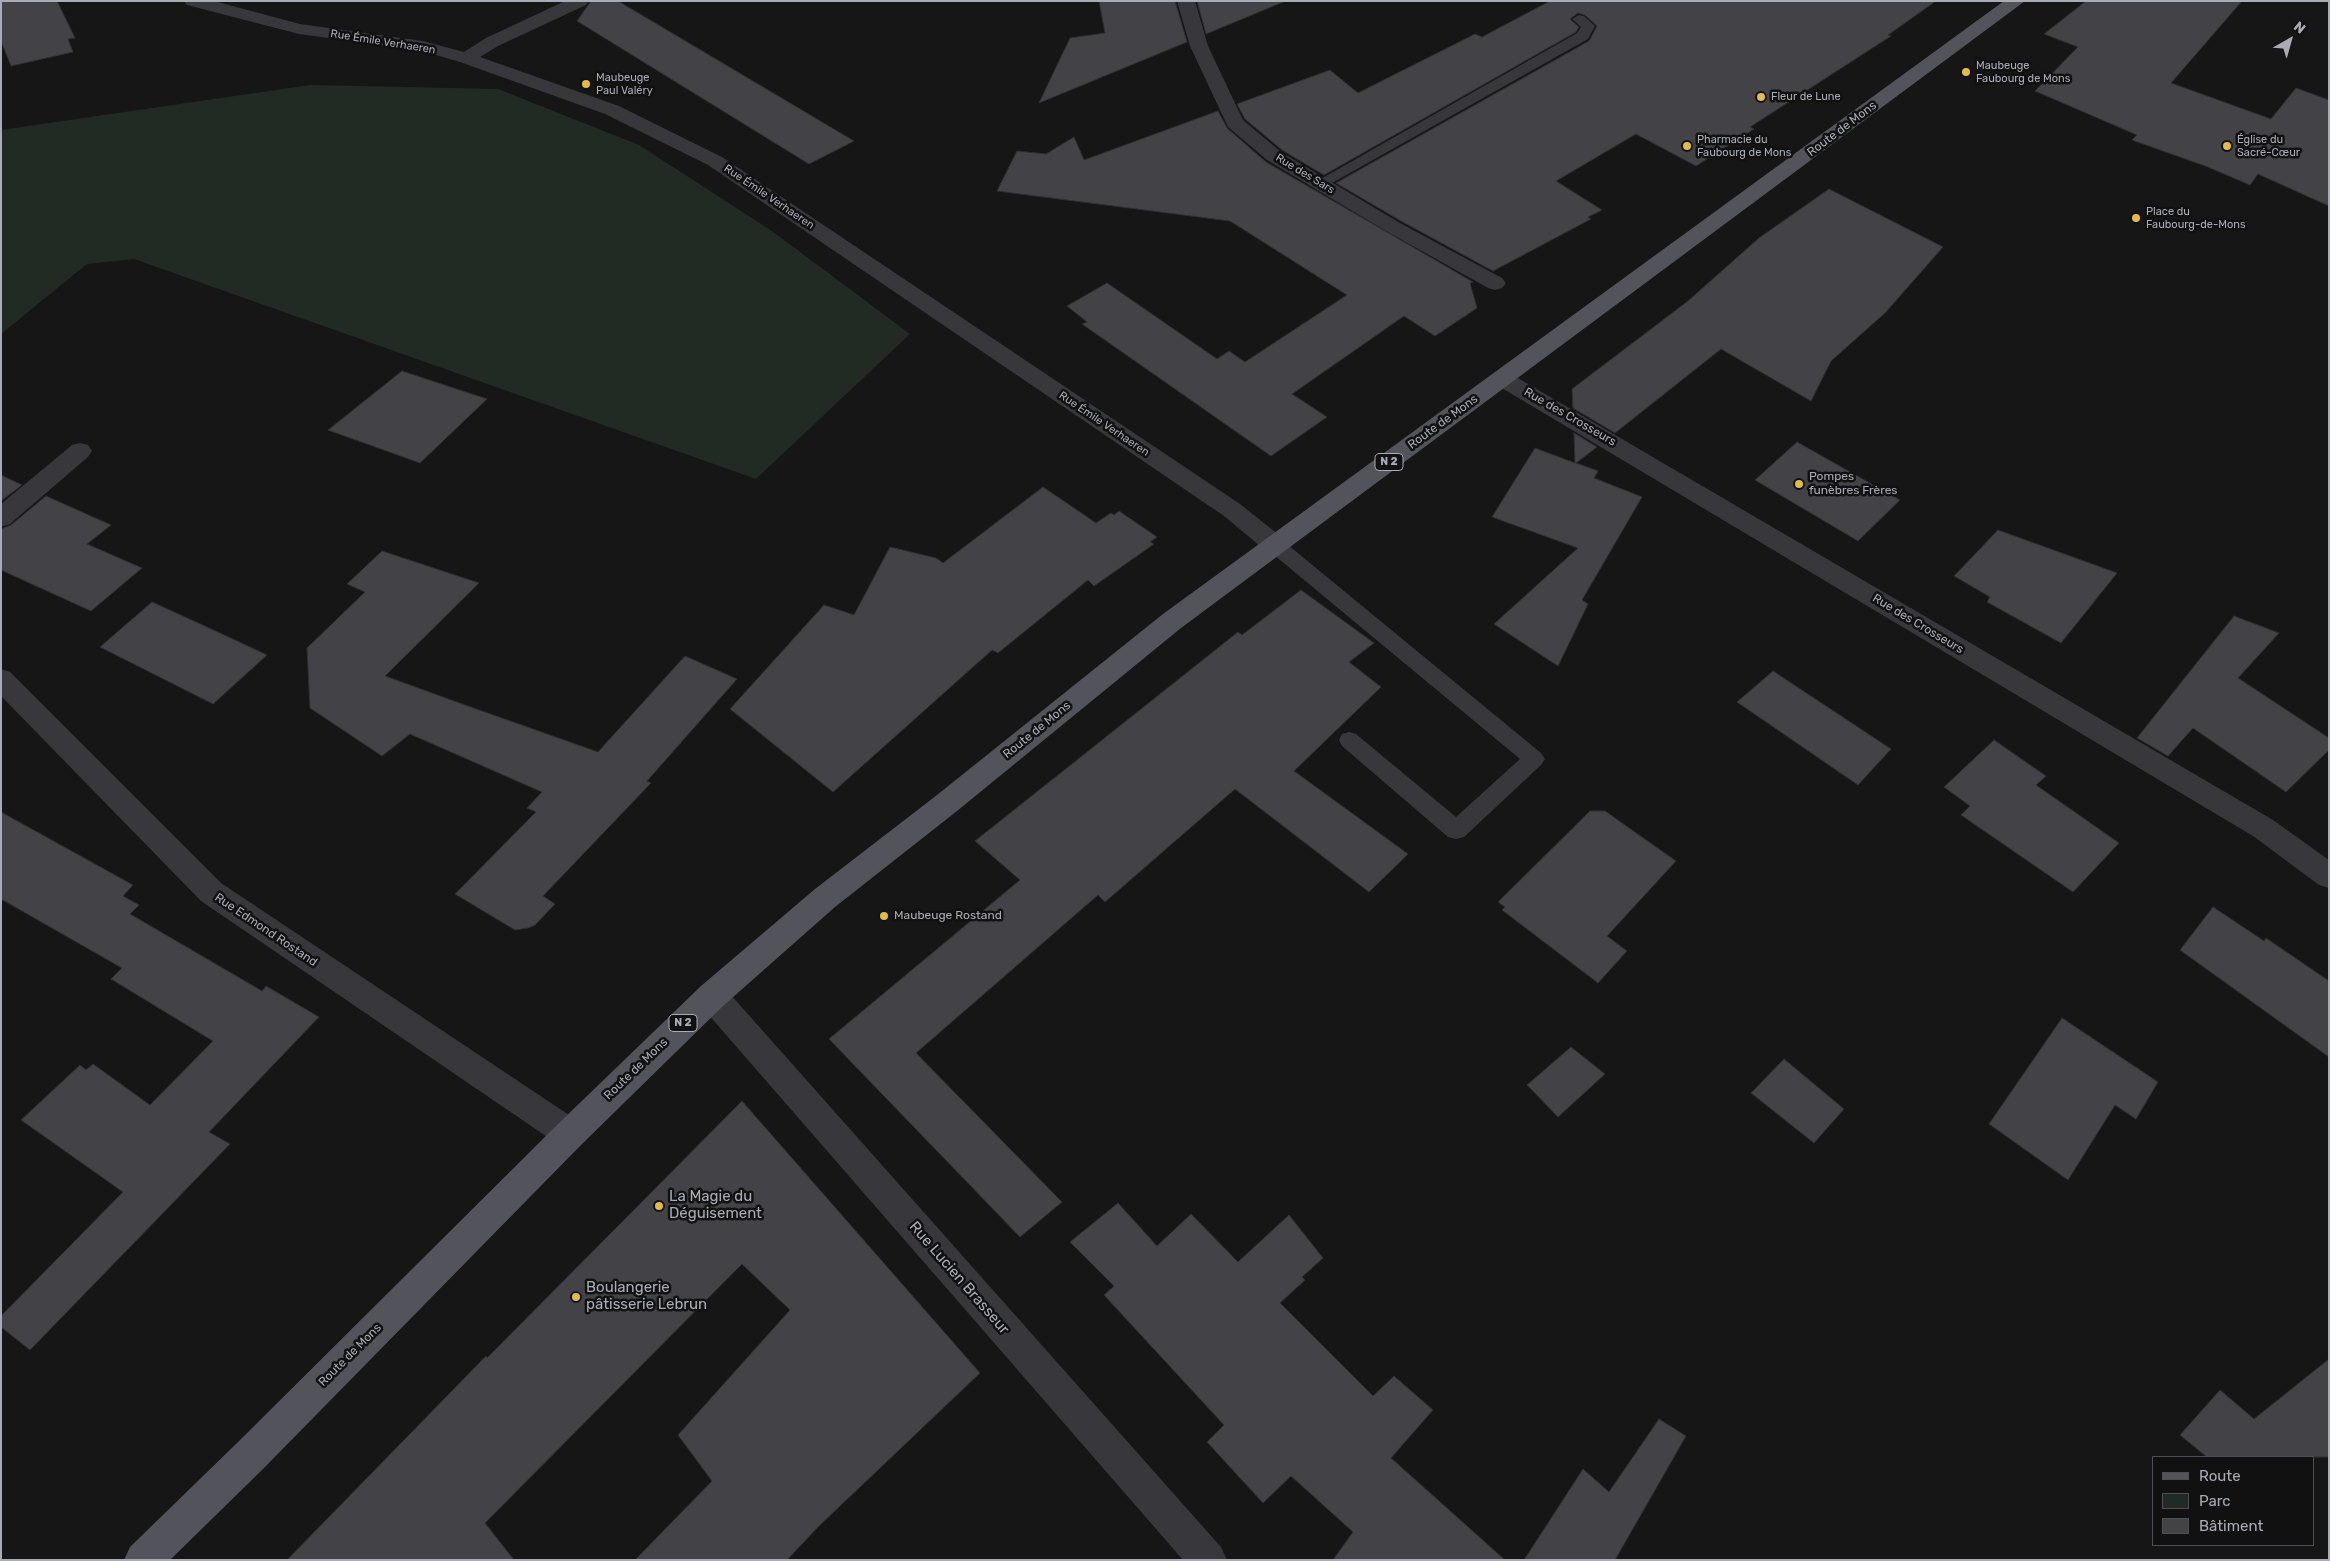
<!DOCTYPE html>
<html>
<head>
<meta charset="utf-8">
<style>
	body { margin:0 }
	#map { position:relative; width:2330px; height:1561px; overflow:hidden; background:#161617; font-family:Rubik,sans-serif }
	canvas { display:block }
	.frame { position:absolute; inset:0; border:2px solid #a9acb7; pointer-events:none }
	.legend { position:absolute; left:2152px; top:1456px; width:162px; height:90px; box-sizing:border-box; background:#111112; border:1px solid #4e4f54; margin:0; padding:6px 9px; list-style:none; font-size:15px; color:#a9acb7 }
	.legend li { display:flex; align-items:center; gap:10px; height:25px }
	.legend b { width:25px; border:1px solid #4e4f54 }
	.north { position:absolute; left:2265px; top:15px; width:50px; height:50px; -webkit-text-stroke:4px #111112; paint-order:stroke; rotate:38deg; font-size:14px; font-weight:700; line-height:20px; text-align:center; color:#a9acb7 }
	.north::after { content:''; display:block; margin:auto; width:18px; height:22px; background:#a9acb7; clip-path:polygon(50% 0,100% 100%,50% 72%,0 100%) }
</style>
</head>
<body>
<div id="map">
<canvas width="2330" height="1561"></canvas>
<div class="frame"></div>
<ul class="legend">
<li><b style="height:6px;background:#53545b"></b>Route</li>
<li><b style="height:14px;background:#222a24"></b>Parc</li>
<li><b style="height:14px;background:#434347"></b>Bâtiment</li>
</ul>
<div class="north">N</div>
</div>
<script>
const c = document.querySelector('canvas').getContext('2d');
c.lineJoin = 'round';
function fill(path, color) { c.fillStyle = color; c.fill(path, 'evenodd'); }
const toPath = rows => new Path2D(rows.map(r => 'M' + r).join(''));
function strokePath(path, color, width, dash) { c.strokeStyle = color; c.lineWidth = width; c.lineCap = dash ? 'butt' : 'round'; c.setLineDash(dash || []); c.stroke(path); }
function write(font, color, halo, rows, align = 'center') {
  c.font = font + ' Rubik,sans-serif'; c.lineWidth = 5; c.setLineDash([]); c.textBaseline = 'middle'; c.strokeStyle = halo; c.fillStyle = color; for (const [text, x, y, turn = 0] of rows) {
    c.save(); c.translate(x, y); c.rotate((+turn || 0) * Math.PI / 180); c.textAlign = isNaN(turn) ? turn : align; if (halo) c.strokeText(text, 0, 0); c.fillText(text, 0, 0); c.restore();
  }
}
fill(toPath([
	[310,85,498,89,639,145,772,231,910,334,756,479,134,259,87,264,1,334,1,130]
]), '#222a24');
const building = toPath([
	[1,1,57,1,75,38,68,39,73,52,11,66,1,41,1,1],
	[591,1,618,1,854,141,809,164,577,21,591,1],
	[1099,1,1175,1,1187,42,1039,103,1070,38,1105,33,1099,1],
	[1197,1,1283,1,1283,2,1206,34,1197,1],
	[1550,1,1936,1,1888,35,1891,36,1750,127,1754,129,1696,166,1636,134,1556,181,1602,210,1588,217,1591,219,1493,271,1401,221,1336,183,1589,41,1597,26,1585,15,1578,13,1570,19,1579,27,1576,32,1324,175,1282,150,1245,119,1237,104,1330,70,1358,93,1475,34,1482,37,1550,1],
	[2086,1,2242,1,2171,83,2271,119,2296,88,2329,100,2329,206,2258,174,2250,185,2208,167,2132,140,2137,135,2035,91,2078,47,2044,34,2086,1],
	[1218,111,1227,128,1266,162,1473,282,1470,283,1477,308,1435,336,1404,316,1292,394,1327,417,1271,456,1082,324,1087,322,1067,306,1107,283,1217,359,1229,351,1245,362,1347,295,1230,221,997,191,1017,151,1046,154,1074,137,1084,160,1218,111],
	[1829,189,1943,247,1885,313,1831,361,1811,401,1721,349,1615,433,1573,408,1572,389,1688,301,1759,238,1829,189],
	[402,371,487,399,420,463,328,430,402,371],
	[1574,433,1597,447,1576,463,1598,471,1594,478,1642,497,1582,600,1588,604,1558,666,1494,624,1578,548,1492,517,1535,448,1575,463,1574,433],
	[1797,442,1900,500,1858,541,1755,480,1797,442],
	[1,475,22,485,1,501,1,475],
	[1043,487,1096,523,1111,513,1114,515,1119,511,1157,537,1150,542,1154,544,1094,586,1088,580,998,653,992,650,833,792,730,709,824,605,854,615,890,547,936,558,943,563,1043,487],
	[46,496,111,525,87,544,142,568,91,611,1,570,1,529,11,525,46,496],
	[1998,530,2117,573,2061,643,1987,602,1990,597,1954,576,1998,530],
	[382,551,479,583,385,676,465,705,598,752,685,656,737,679,647,781,651,783,543,896,555,904,535,925,528,928,515,930,455,894,536,812,527,808,542,792,410,734,382,756,310,708,307,648,365,592,347,584,382,551],
	[1301,590,1374,643,1349,662,1381,687,1294,771,1408,854,1369,892,1235,789,1105,902,1098,895,916,1053,1062,1202,1020,1237,829,1039,1020,880,975,841,1238,632,1242,635,1301,590],
	[152,602,220,633,267,655,213,704,100,647,152,602],
	[2234,616,2279,633,2238,678,2329,738,2329,750,2286,792,2193,728,2168,756,2137,738,2234,616],
	[1773,671,1891,749,1858,785,1737,702,1773,671],
	[1994,740,2046,776,2036,785,2119,843,2073,892,1961,815,1970,806,1944,787,1994,740],
	[1590,811,1605,811,1676,861,1607,936,1627,951,1598,983,1502,910,1505,907,1498,902,1590,811],
	[1,812,133,885,123,896,139,905,130,914,262,991,266,986,319,1017,209,1132,230,1144,30,1350,1,1327,1,1316,123,1192,21,1120,80,1065,86,1070,93,1064,150,1105,213,1041,111,979,122,968,1,899,1,812],
	[2213,907,2264,941,2266,938,2329,981,2329,1057,2180,950,2213,907],
	[2062,1018,2158,1082,2136,1119,2115,1105,2068,1180,1989,1124,2062,1018],
	[1571,1047,1605,1074,1558,1117,1527,1085,1571,1047],
	[1784,1059,1844,1109,1814,1143,1751,1093,1784,1059],
	[742,1101,980,1373,819,1526,787,1560,635,1560,712,1481,678,1435,790,1310,742,1264,485,1523,514,1560,287,1560,486,1356,487,1358,742,1101],
	[1118,1203,1157,1246,1191,1214,1238,1262,1289,1215,1323,1258,1302,1277,1305,1280,1280,1303,1373,1396,1394,1376,1433,1410,1391,1458,1505,1560,1333,1560,1353,1532,1291,1476,1263,1503,1207,1442,1224,1425,1104,1295,1114,1286,1070,1242,1118,1203],
	[2329,1359,2329,1457,2207,1457,2180,1435,2220,1390,2254,1419,2329,1359],
	[1659,1419,1686,1436,1615,1560,1524,1560,1583,1469,1609,1492,1659,1419]
]);
fill(building, '#434347');
strokePath(building, '#303033', 1);
fill(toPath([
	[1579,15,1584,16,1595,26,1588,39,1325,187,1315,187,1312,184,1577,33,1581,27,1572,19,1579,15],
	[1275,538,1282,540,1541,753,1545,759,1541,765,1464,837,1456,839,1448,837,1342,746,1339,740,1342,734,1349,732,1356,734,1456,817,1520,759,1268,550,1266,545,1268,540,1275,538]
]), '#37373c');
fill(toPath([
	[184,1,214,1,300,24,423,41,464,52,486,38,565,1,589,1,586,5,498,46,480,57,619,106,722,157,1240,504,1284,539,1287,545,1284,551,1275,554,1266,551,1224,516,708,165,605,114,460,62,422,51,299,34,187,5,184,1],
	[1177,1,1195,1,1208,46,1243,120,1281,152,1400,223,1502,278,1506,283,1502,288,1495,290,1488,288,1386,231,1267,160,1228,127,1190,46,1177,1],
	[1503,372,1511,374,2273,820,2329,860,2329,888,2319,885,2253,836,1495,384,1492,379,1495,374,1503,372],
	[80,443,88,445,92,451,88,457,10,524,1,527,1,504,72,445,80,443],
	[1,669,10,672,221,883,581,1123,586,1134,581,1145,570,1150,559,1145,201,901,1,696,1,669],
	[712,982,723,986,1221,1547,1227,1560,1183,1560,701,1006,697,996,701,986,712,982]
]), '#37373c');
fill(toPath([
	[2004,1,2025,1,1181,628,957,811,835,907,723,1006,581,1145,263,1469,170,1560,124,1560,130,1547,237,1443,559,1123,701,986,815,889,937,795,1163,614,2004,1]
]), '#53545b');
for (const [x, y, r, color] of [
	[1966,72,5,"#e5bc40"],
	[586,84,5,"#e5bc40"],
	[1761,97,5,"#e5bc40"],
	[1687,146,5,"#e5bc40"],
	[2227,146,5,"#e5bc40"],
	[2136,218,5,"#e5bc40"],
	[1799,484,5,"#e5bc40"],
	[884,916,5,"#e5bc40"],
	[659,1206,5,"#e5bc40"],
	[576,1297,5,"#e5bc40"]
]) { const dot = new Path2D(); dot.arc(x, y, r, 0, 2 * Math.PI); c.fillStyle = color; c.fill(dot); strokePath(dot, '#111112', 2); }
write('11px', '#a9acb7', '#111112', [
	["Rue Émile Verhaeren",383,42,9],
	["Rue des Sars",1305,174,31],
	["Rue Émile Verhaeren",769,197,34],
	["Rue Émile Verhaeren",1104,424,34]
]);
write('11px', '#a9acb7', '#111112', [
	["Maubeuge",1976,66],
	["Faubourg de Mons",1976,79],
	["Maubeuge",596,78],
	["Paul Valéry",596,91],
	["Fleur de Lune",1771,97],
	["Pharmacie du",1697,140],
	["Faubourg de Mons",1697,153],
	["Église du",2237,140],
	["Sacré-Cœur",2237,153],
	["Place du",2146,212],
	["Faubourg-de-Mons",2146,225]
], 'left');
for (const [x, y, w] of [
	[1389,462,28],
	[683,1023,28]
]) { const box = new Path2D(); box.roundRect(x - w / 2, y - 8.5, w, 17, 4); c.fillStyle = '#111112'; c.fill(box); strokePath(box, '#a9acb7', 1); }
write('bold 11px', '#a9acb7', null, [
	["N 2",1389,462],
	["N 2",683,1023]
]);
write('12px', '#a9acb7', '#111112', [
	["Route de Mons",1842,129,-37],
	["Rue des Crosseurs",1570,417,30],
	["Route de Mons",1443,422,-36],
	["Rue des Crosseurs",1918,624,31],
	["Route de Mons",1037,730,-39],
	["Rue Edmond Rostand",266,930,34],
	["Route de Mons",636,1069,-44],
	["Route de Mons",350,1355,-45]
]);
write('12px', '#a9acb7', '#111112', [
	["Pompes",1809,477],
	["funèbres Frères",1809,491],
	["Maubeuge Rostand",894,916]
], 'left');
write('15px', '#a9acb7', '#111112', [
	["La Magie du",669,1197],
	["Déguisement",669,1214],
	["Boulangerie",586,1288],
	["pâtisserie Lebrun",586,1305]
], 'left');
write('15px', '#a9acb7', '#111112', [
	["Rue Lucien Brasseur",959,1278,49]
]);
</script>
</body>
</html>
